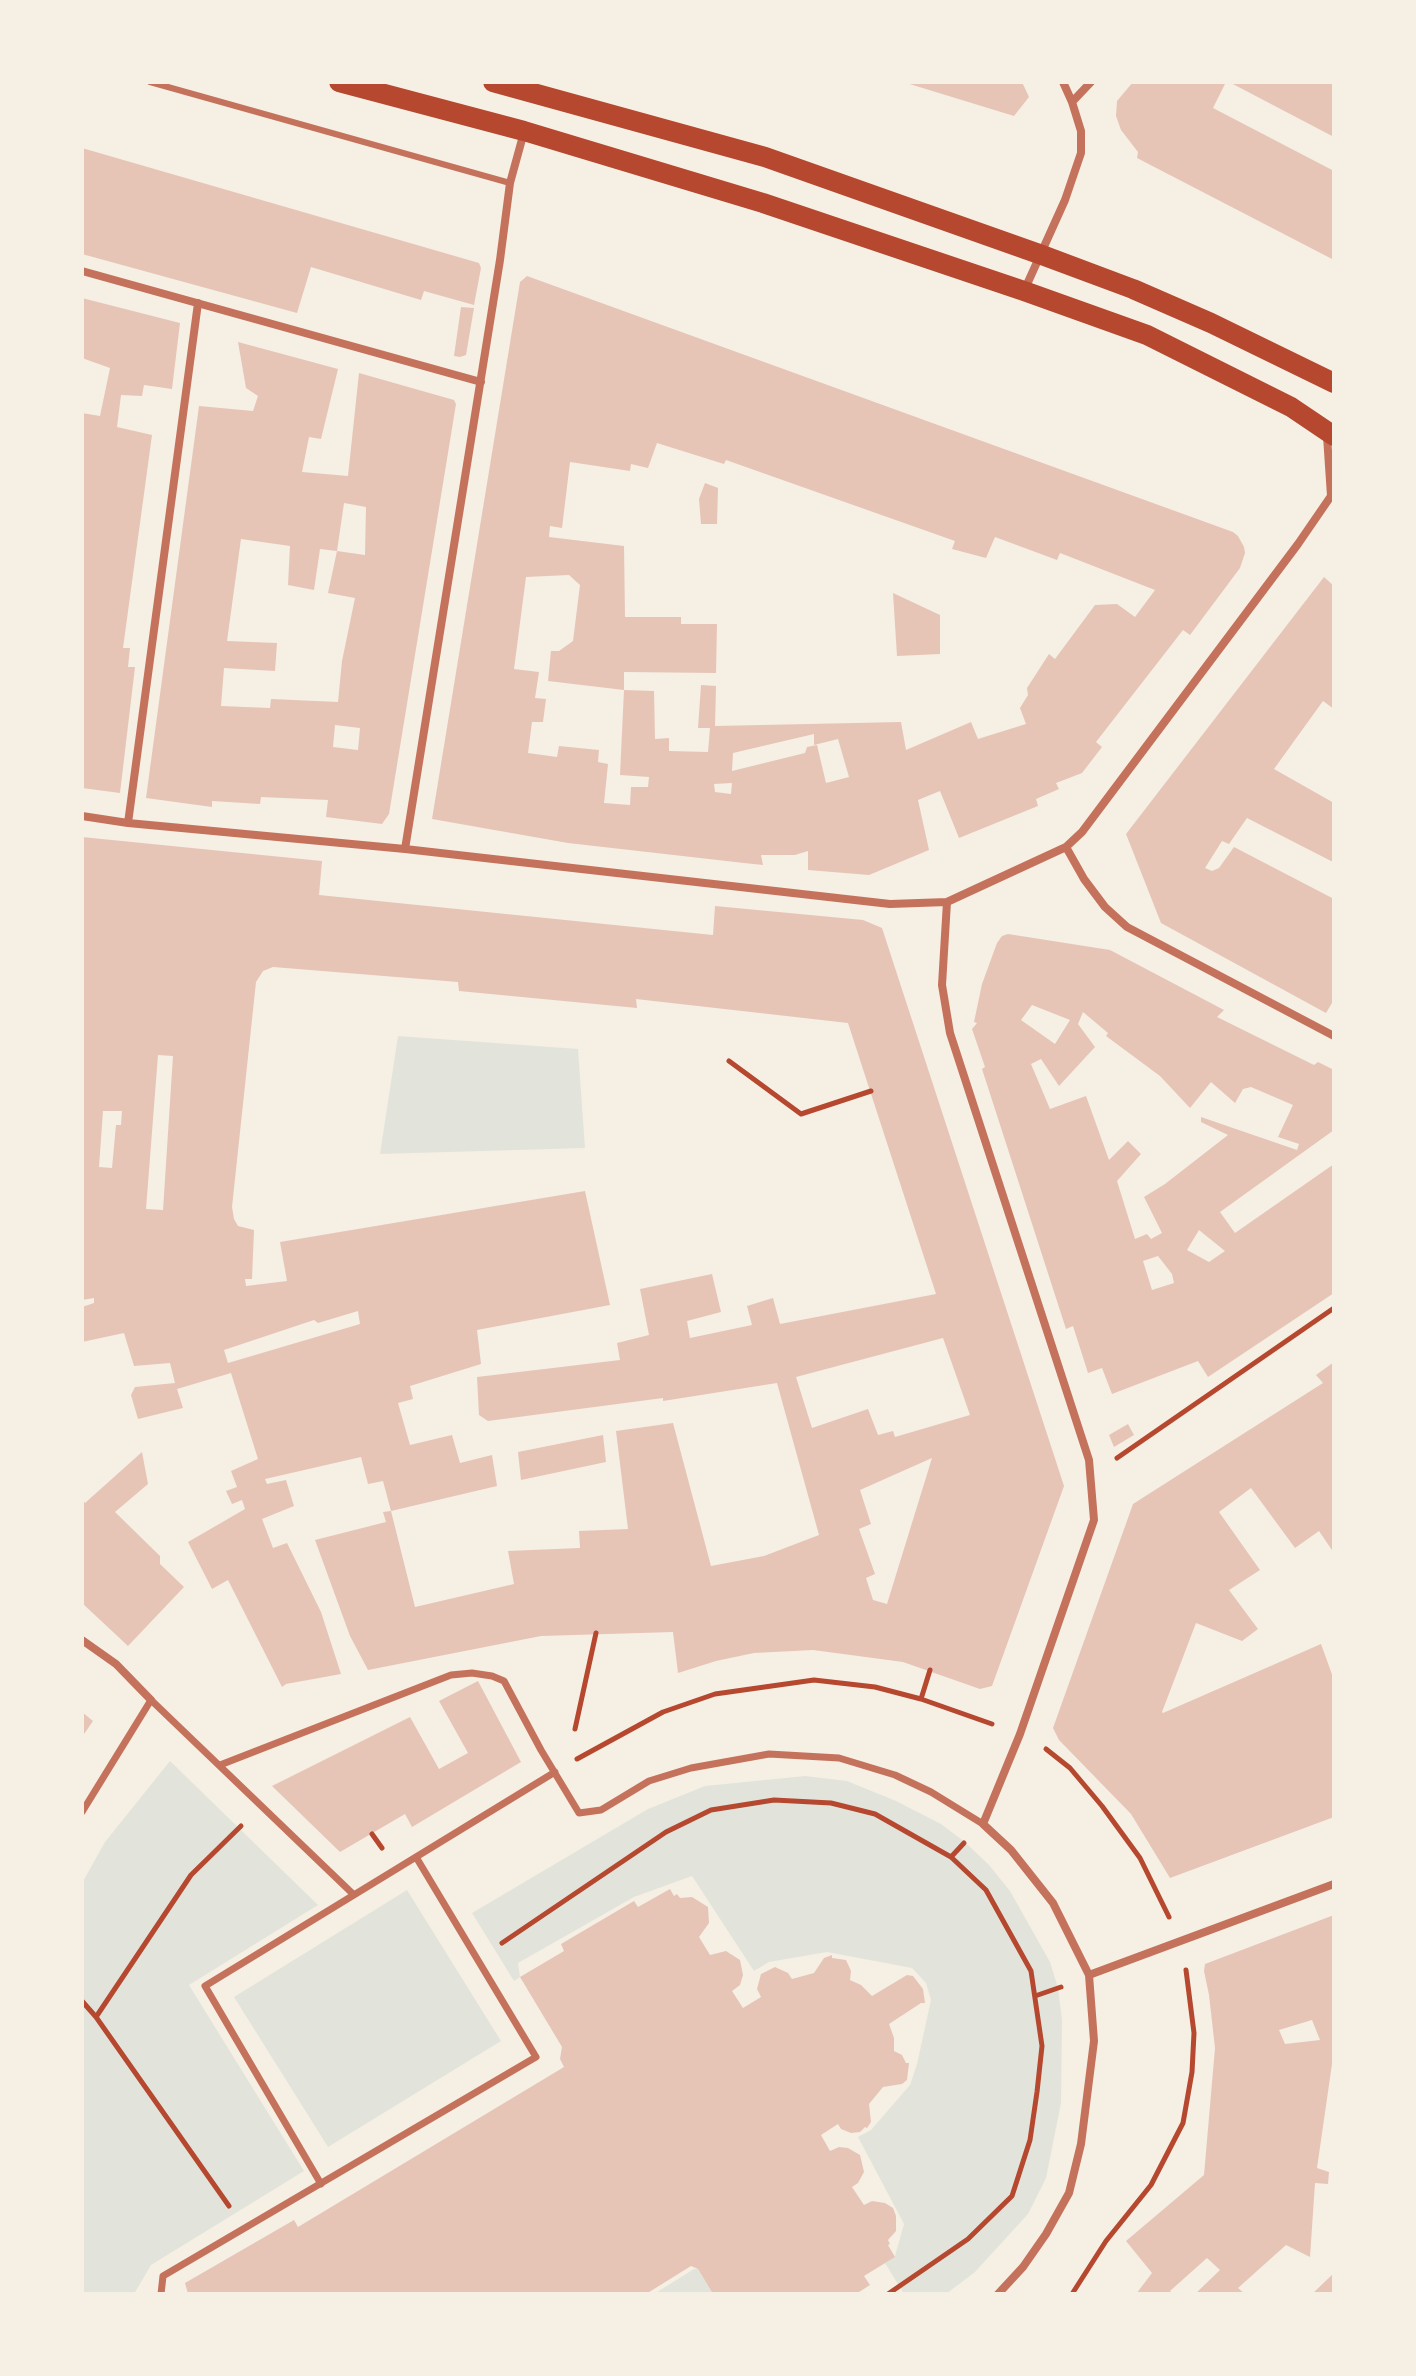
<!DOCTYPE html>
<html>
<head>
<meta charset="utf-8">
<style>
	body { margin:0 }
	#map { position:relative; width:1416px; height:2376px; overflow:hidden; background:#f6efe4; font-family:"Noto Serif",serif }
	canvas { display:block }
	.frame { position:absolute; inset:0; border:84px solid #f6efe4; pointer-events:none }
</style>
</head>
<body>
<div id="map">
<canvas width="1416" height="2376"></canvas>
<div class="frame"></div>
</div>
<script>
const c = document.querySelector('canvas').getContext('2d');
c.lineJoin = 'round';
function fill(path, color) { c.fillStyle = color; c.fill(path, 'evenodd'); }
const toPath = rows => new Path2D(rows.map(r => 'M' + r).join(''));
function strokePath(path, color, width, dash) { c.strokeStyle = color; c.lineWidth = width; c.lineCap = dash ? 'butt' : 'round'; c.setLineDash(dash || []); c.stroke(path); }
fill(toPath([
	[398,1036,578,1049,585,1148,380,1154],
	[170,1761,318,1905,189,1985,304,2171,151,2265,134,2294,83,2294,82,1883,105,1842],
	[805,1776,847,1781,896,1801,941,1824,965,1842,989,1865,1010,1891,1050,1962,1058,1988,1062,2020,1061,2103,1046,2178,1028,2214,975,2272,946,2294,904,2294,885,2263,895,2256,904,2224,858,2137,871,2130,910,2085,917,2064,931,2000,926,1983,912,1968,827,1952,769,1962,754,1971,692,1876,634,1897,518,1963,520,1977,514,1981,472,1913,648,1809,705,1786],
	[407,1890,501,2041,328,2147,234,1997],
	[694,2269,698,2269,713,2294,654,2294]
]), '#e2e4dc');
fill(toPath([
	[903,82,1022,82,1029,97,1014,116],
	[1133,82,1226,82,1213,108,1334,171,1334,260,1137,158,1138,152,1121,130,1116,116,1117,101],
	[1229,82,1334,82,1334,137],
	[82,148,479,263,481,268,474,305,424,291,421,300,311,267,297,313,82,254],
	[527,276,1233,532,1238,536,1244,547,1245,553,1240,568,1190,635,1183,630,1096,742,1102,747,1082,773,1056,783,1059,789,1036,799,1038,806,959,838,940,791,918,800,929,850,869,875,808,870,808,851,795,855,761,855,763,865,744,863,568,843,432,819,520,282],
	[657,443,724,464,726,460,955,541,952,549,986,558,995,537,1057,560,1060,553,1155,590,1135,617,1117,604,1095,605,1055,659,1049,654,1027,688,1028,695,1020,708,1026,724,978,739,971,722,906,750,901,722,715,726,716,686,701,685,698,728,710,728,708,752,669,751,669,738,655,739,654,691,624,690,620,775,649,777,648,787,631,787,630,805,604,803,608,764,598,762,599,750,559,746,557,757,528,753,532,722,543,722,546,699,535,698,539,672,514,669,526,577,569,575,580,585,573,641,559,651,551,651,548,681,624,690,624,672,716,673,717,624,681,624,681,617,625,617,624,546,549,537,550,526,562,528,570,462,630,471,631,464,648,468],
	[814,734,814,745,838,739,849,777,826,783,817,745,807,747,805,753,732,771,733,753],
	[732,783,731,794,715,792,714,784],
	[82,298,180,323,172,389,144,385,142,396,121,395,117,427,152,435,123,648,130,648,128,667,135,667,120,793,82,788,82,413,100,416,110,368,82,358],
	[461,307,474,308,466,355,460,357,454,356],
	[238,342,338,369,321,439,309,437,302,472,348,476,359,373,454,400,456,404,389,814,382,824,326,817,328,800,261,797,260,804,212,801,212,807,146,798,199,406,253,411,258,396,246,388],
	[344,503,366,507,365,555,337,551],
	[241,539,290,546,288,585,314,590,320,549,337,551,328,593,355,598,342,661,338,702,271,699,270,708,221,706,224,668,275,671,277,643,227,641],
	[335,725,360,728,358,750,333,747],
	[705,483,718,488,717,524,701,524,699,499],
	[1324,577,1334,586,1334,709,1323,701,1274,769,1334,803,1334,860,1333,862,1247,818,1229,844,1222,841,1205,868,1212,871,1219,868,1234,847,1334,899,1334,1004,1332,1003,1326,1013,1161,923,1126,834],
	[893,593,940,615,940,654,897,656],
	[82,837,322,861,319,895,713,935,715,906,863,920,882,928,1064,1486,992,1686,980,1689,903,1662,813,1650,754,1653,716,1661,678,1673,673,1632,541,1636,368,1670,350,1636,315,1540,386,1522,383,1512,391,1511,415,1607,514,1584,508,1551,580,1548,579,1531,628,1529,616,1431,673,1423,711,1566,764,1556,819,1535,777,1383,663,1401,663,1398,488,1421,479,1415,477,1377,620,1360,617,1343,649,1335,640,1289,712,1274,721,1312,687,1321,690,1338,752,1325,747,1306,773,1298,780,1324,936,1294,848,1023,636,999,637,1008,459,991,458,982,273,967,263,971,256,982,232,1207,234,1219,238,1226,254,1230,252,1279,245,1279,246,1286,287,1281,280,1242,585,1191,610,1305,477,1330,481,1364,410,1386,413,1399,398,1403,410,1445,452,1435,460,1463,492,1455,497,1486,391,1511,383,1481,368,1484,361,1457,265,1479,267,1484,286,1480,294,1506,262,1519,273,1548,287,1543,321,1612,341,1674,286,1684,282,1687,228,1580,212,1589,188,1542,245,1509,242,1500,232,1504,226,1491,237,1487,231,1471,258,1459,231,1373,177,1389,183,1408,138,1419,131,1395,135,1387,175,1383,170,1363,134,1366,124,1333,82,1342,82,1307,94,1303,94,1298,82,1300],
	[158,1055,173,1056,163,1210,146,1209],
	[103,1111,122,1111,121,1125,116,1125,112,1168,99,1167],
	[358,1311,360,1324,228,1363,224,1350,314,1320,318,1323],
	[943,1338,970,1415,895,1437,893,1431,878,1435,868,1409,812,1428,796,1377],
	[932,1458,887,1604,873,1600,866,1578,875,1574,859,1529,871,1524,860,1490],
	[1008,934,1110,950,1224,1010,1217,1017,1314,1065,1318,1062,1334,1070,1334,1130,1220,1212,1235,1233,1334,1164,1334,1293,1208,1377,1198,1361,1112,1394,1102,1368,1088,1373,1073,1326,1066,1329,982,1069,985,1067,972,1029,977,1023,974,1022,982,984,997,943,1002,936],
	[1032,1005,1070,1020,1055,1044,1021,1020],
	[1083,1012,1108,1033,1106,1036,1160,1076,1190,1108,1211,1082,1235,1103,1243,1089,1251,1087,1293,1105,1278,1137,1299,1144,1297,1150,1201,1117,1201,1122,1228,1135,1165,1184,1144,1197,1162,1233,1151,1239,1147,1234,1135,1239,1117,1181,1141,1154,1128,1141,1109,1160,1086,1096,1050,1109,1031,1064,1041,1059,1059,1086,1095,1047,1078,1024],
	[1199,1230,1225,1251,1209,1262,1187,1250],
	[1158,1256,1172,1274,1174,1283,1152,1290,1143,1261],
	[1334,1362,1334,1553,1319,1531,1295,1548,1251,1488,1219,1512,1260,1570,1229,1590,1258,1629,1242,1641,1196,1623,1162,1712,1163,1713,1321,1644,1334,1680,1334,1817,1170,1878,1131,1814,1059,1740,1053,1728,1133,1504,1323,1383,1316,1375],
	[1128,1424,1134,1435,1114,1447,1109,1435],
	[603,1435,606,1462,521,1480,518,1452],
	[142,1452,148,1484,115,1512,160,1556,160,1564,184,1587,128,1646,82,1603,82,1499,85,1503],
	[478,1681,521,1762,412,1827,405,1814,340,1852,272,1786,410,1717,439,1769,468,1753,439,1701],
	[82,1712,93,1721,82,1737],
	[670,1889,674,1896,677,1894,680,1898,692,1897,708,1907,709,1923,699,1937,710,1955,726,1951,740,1960,743,1975,740,1985,732,1991,743,2008,761,1997,757,1989,761,1974,775,1967,788,1973,792,1979,814,1973,824,1958,832,1955,832,1958,846,1960,851,1971,850,1980,861,1985,872,1996,907,1975,913,1976,923,1989,925,2003,921,2003,889,2024,894,2038,894,2051,902,2055,906,2063,909,2063,907,2080,902,2084,883,2087,869,2104,871,2122,867,2128,865,2127,860,2132,851,2133,841,2129,838,2124,821,2135,830,2151,839,2147,848,2148,860,2155,864,2172,858,2183,852,2187,864,2205,872,2201,885,2203,893,2208,896,2216,896,2231,888,2240,890,2244,888,2245,895,2257,864,2276,870,2285,856,2294,713,2294,698,2269,691,2266,646,2294,188,2294,185,2283,294,2220,298,2227,564,2067,560,2059,562,2047,520,1977,564,1951,561,1944,634,1901,638,1907],
	[1334,1915,1334,2064,1332,2064,1317,2168,1329,2172,1328,2184,1315,2183,1310,2257,1286,2245,1238,2288,1245,2294,1195,2294,1220,2270,1207,2258,1170,2291,1173,2294,1136,2294,1152,2273,1126,2241,1204,2175,1215,2048,1209,1995,1204,1971,1205,1964],
	[1312,2020,1320,2040,1285,2044,1279,2030],
	[1334,2273,1334,2294,1312,2294]
]), '#e6c5b7');
strokePath(toPath([
	[729,1061,801,1114,871,1091],
	[1117,1458,1334,1308],
	[921,1699,930,1670],
	[575,1729,596,1633],
	[1046,1749,1070,1768,1102,1806,1140,1858,1169,1917],
	[577,1759,663,1712,715,1694,814,1680,875,1687,921,1699,992,1724],
	[372,1834,382,1848],
	[951,1857,964,1843],
	[502,1943,666,1832,711,1810,774,1800,831,1803,875,1814,951,1857,986,1890,1031,1971,1042,2046,1037,2092,1030,2140,1012,2196,968,2239,888,2294],
	[1035,1996,1061,1987],
	[82,2001,96,2017,191,1875,241,1826],
	[96,2017,229,2206],
	[1072,2294,1106,2241,1151,2185,1183,2123,1192,2072,1194,2033,1186,1970]
]), '#b5482f', 5);
strokePath(toPath([
	[150,82,510,183]
]), '#c5725c', 6);
strokePath(toPath([
	[220,1765,451,1675,472,1673,492,1676,504,1681,541,1750,579,1813,601,1810,649,1781,691,1768,769,1754,839,1758,895,1775,931,1792,983,1824],
	[82,1812,151,1700,353,1894],
	[321,2184,205,1986,555,1772],
	[161,2294,163,2276,536,2057,416,1857]
]), '#c5725c', 7);
strokePath(toPath([
	[1072,102,1091,82],
	[82,271,481,382],
	[1024,291,1065,200,1081,153,1081,131,1072,102,1063,82],
	[1327,436,1331,496],
	[82,816,128,823,405,849,890,904,947,902,1066,847,1082,832,1298,544,1331,496],
	[128,823,198,303],
	[1066,847,1084,879,1105,907,1127,927,1334,1036],
	[405,849,500,260,510,183,524,132],
	[947,902,942,985,950,1033,1089,1460,1094,1520,1020,1734,983,1824,1011,1850,1053,1903,1089,1975,1094,2041,1081,2144,1069,2193,1046,2234,1023,2267,998,2294],
	[82,1640,116,1664,151,1700],
	[1089,1975,1334,1884]
]), '#c5725c', 8);
strokePath(toPath([
	[339,82,524,131,763,203,1024,291,1147,335,1291,407,1334,436],
	[493,82,765,157,1042,255,1133,289,1211,323,1334,383]
]), '#b5482f', 20);
</script>
</body>
</html>
